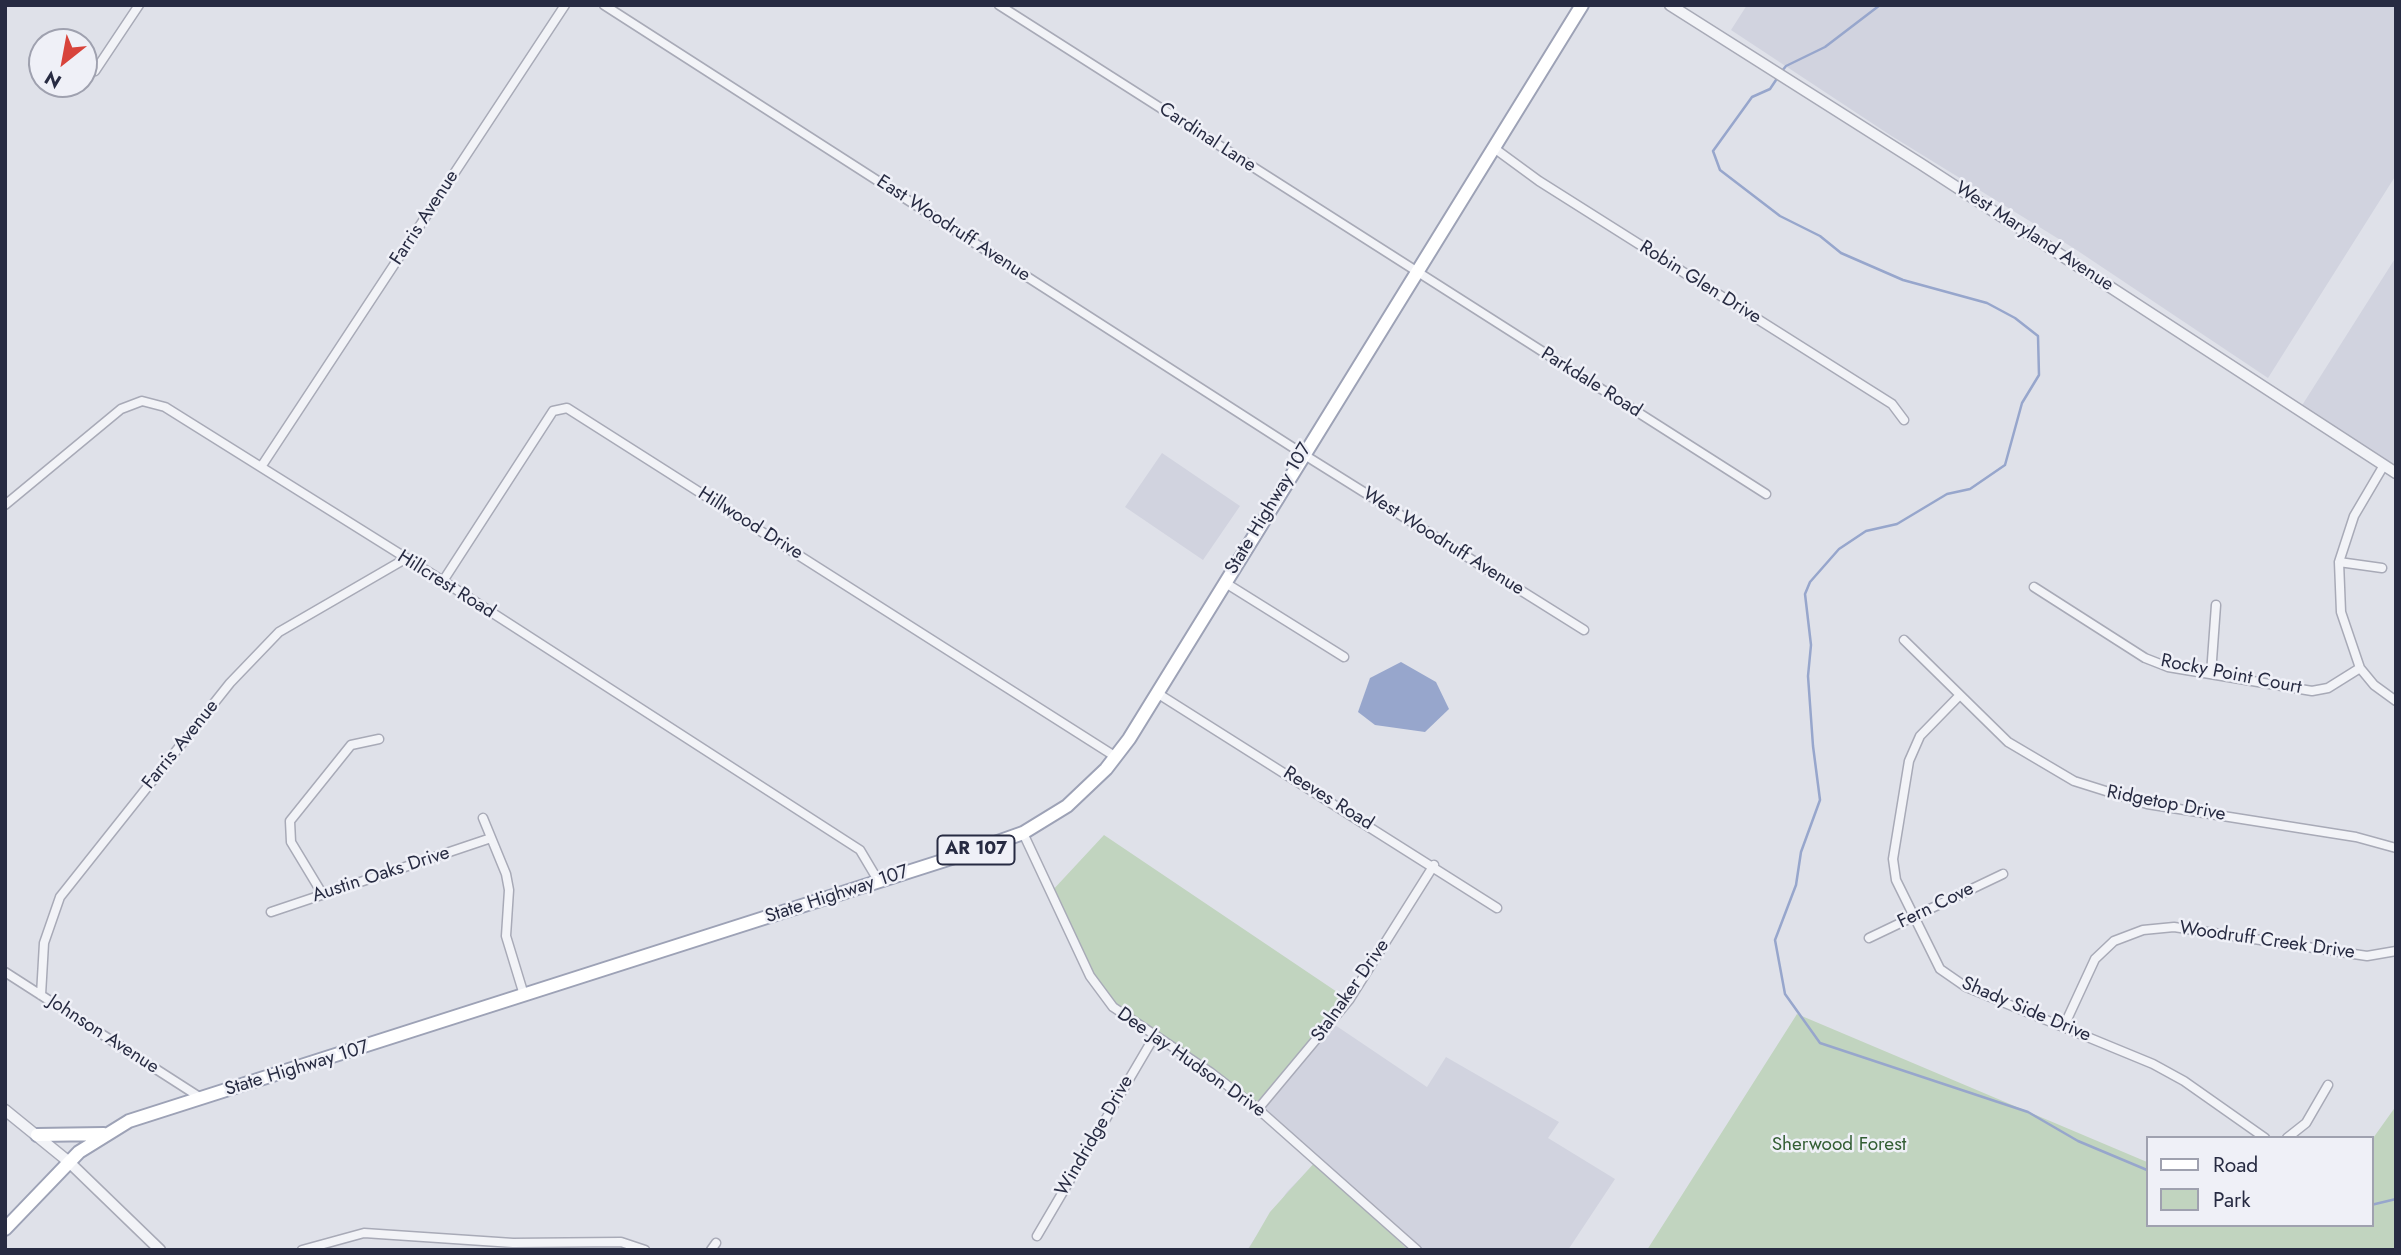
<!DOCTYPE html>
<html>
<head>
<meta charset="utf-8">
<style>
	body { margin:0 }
	#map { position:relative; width:2401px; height:1255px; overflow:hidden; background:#dfe1e9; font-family:Jost,sans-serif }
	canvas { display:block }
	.frame { position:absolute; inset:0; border:7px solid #272b42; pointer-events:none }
	.legend { position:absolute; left:2146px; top:1136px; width:228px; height:91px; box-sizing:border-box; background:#eff0f7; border:2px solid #9fa1af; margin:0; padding:9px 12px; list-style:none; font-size:21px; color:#272b42 }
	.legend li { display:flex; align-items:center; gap:14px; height:35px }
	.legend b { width:35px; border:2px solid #9fa1af }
	.north { position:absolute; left:28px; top:28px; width:70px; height:70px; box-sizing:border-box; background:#eff0f7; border:2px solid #9fa1af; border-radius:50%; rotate:211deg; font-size:19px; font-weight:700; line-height:28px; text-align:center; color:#272b42 }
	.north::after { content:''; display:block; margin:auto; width:24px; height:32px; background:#d8433b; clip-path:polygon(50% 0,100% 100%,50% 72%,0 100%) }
</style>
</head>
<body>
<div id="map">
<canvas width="2401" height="1255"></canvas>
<div class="frame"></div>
<ul class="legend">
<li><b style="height:9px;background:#fff"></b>Road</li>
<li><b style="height:19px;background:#c1d4bf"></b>Park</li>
</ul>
<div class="north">N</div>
</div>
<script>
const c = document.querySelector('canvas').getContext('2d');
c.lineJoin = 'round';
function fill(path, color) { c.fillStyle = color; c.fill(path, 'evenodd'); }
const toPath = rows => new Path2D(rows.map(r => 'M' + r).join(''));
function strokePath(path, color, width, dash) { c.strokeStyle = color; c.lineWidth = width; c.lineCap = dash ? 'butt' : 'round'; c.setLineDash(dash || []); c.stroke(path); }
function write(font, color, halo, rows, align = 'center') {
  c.font = font + ' Jost,sans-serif'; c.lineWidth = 5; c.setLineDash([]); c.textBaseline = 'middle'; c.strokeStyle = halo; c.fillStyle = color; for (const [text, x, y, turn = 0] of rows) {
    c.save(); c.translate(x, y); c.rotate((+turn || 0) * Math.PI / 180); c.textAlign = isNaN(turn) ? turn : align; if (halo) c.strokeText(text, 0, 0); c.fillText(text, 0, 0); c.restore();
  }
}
fill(toPath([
	[1747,5,2396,5,2396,175,2268,378,2075,249,1890,135,1731,30],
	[2396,257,2396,467,2301,407],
	[1162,453,1240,506,1203,560,1125,507],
	[1332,1023,1427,1087,1446,1057,1559,1122,1548,1138,1615,1179,1568,1250,1247,1250,1287,1192,1317,1161,1258,1109]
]), '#d1d3df');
fill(toPath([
	[1104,835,1349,1000,1258,1109,1104,998,1051,892],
	[1797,1014,2147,1162,2147,1225,2371,1225,2371,1141,2396,1106,2396,1250,1647,1250],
	[1316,1161,1323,1167,1408,1250,1248,1250,1270,1212]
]), '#c1d4bf');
fill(toPath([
	[1401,662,1436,682,1449,709,1425,732,1375,725,1358,712,1370,678]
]), '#97a6cc');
strokePath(toPath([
	[1782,71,1786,66,1825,47,1880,5],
	[1778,77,1770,89,1752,97,1713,151,1720,170,1780,216,1820,236,1841,253,1903,280,1987,303,2015,318,2038,336,2039,375,2022,403,2005,465,1970,489,1947,494,1897,524,1866,531,1839,549,1810,582,1805,594,1811,645,1808,676,1813,746,1820,800,1801,852,1796,885,1775,940,1785,994,1820,1043,2028,1112,2078,1141,2147,1170],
	[2371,1205,2396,1199],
	[2267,1225,2277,1225]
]), '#97a6cc', 2.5);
const minor = toPath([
	[604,5,1303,454,1584,630],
	[999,5,1766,494],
	[95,71,139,5],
	[1494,148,1539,181,1892,404,1904,420],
	[2384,465,2354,516,2339,562,2341,612,2360,668,2374,685,2396,701],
	[261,467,565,5],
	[5,505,121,409,142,401,165,407,443,581,860,850,879,882],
	[2339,562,2382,568],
	[443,581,553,411,567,408,1116,757],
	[1224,582,1344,657],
	[2034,587,2145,658,2168,667,2312,691,2328,688,2360,668],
	[1904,640,2008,742,2074,781,2147,804,2356,837,2396,848],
	[2211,674,2216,605],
	[1157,693,1497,908],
	[1959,696,1920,736,1909,761,1893,859,1896,880,1940,969,1966,987,2153,1064,2184,1081,2265,1138],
	[483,818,506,874,509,890,506,936,524,995],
	[1023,833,1090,976,1113,1007,1210,1072,1258,1109,1417,1250],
	[323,895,291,842,290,821,351,745,379,739],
	[271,912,491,838],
	[1869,938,2003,874],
	[5,972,201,1098],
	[41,995,44,943,60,897,230,683,279,632,405,559],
	[2064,1026,2095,959,2114,941,2143,930,2174,927,2367,956,2396,951],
	[1258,1109,1349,1000,1434,865],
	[2287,1138,2306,1123,2328,1085],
	[1037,1236,1154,1037],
	[302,1250,364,1233,513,1243,621,1242,645,1250],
	[711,1250,716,1243]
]);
const tertiary = toPath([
	[1670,5,1921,164,2396,473],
	[5,1110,69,1162,160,1250]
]);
const primary = toPath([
	[37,1135,104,1134],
	[5,1229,79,1152,129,1121,961,855,1023,833,1067,806,1106,769,1129,739,1582,5]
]);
strokePath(minor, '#a8aab7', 11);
strokePath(tertiary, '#a8aab7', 13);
strokePath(primary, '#9da2b6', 16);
strokePath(minor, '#f2f3f7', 8);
strokePath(tertiary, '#f2f3f7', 10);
strokePath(primary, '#fff', 12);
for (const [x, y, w] of [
	[976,850,77]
]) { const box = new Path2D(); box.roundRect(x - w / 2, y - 14.5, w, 29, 5); c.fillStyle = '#eff0f7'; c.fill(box); strokePath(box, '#272b42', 2); }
write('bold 18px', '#272b42', null, [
	["AR 107",976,850]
]);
write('19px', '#272b42', '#eff0f7', [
	["Cardinal Lane",1207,138,33],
	["Farris Avenue",425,218,-57],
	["East Woodruff Avenue",953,229,33],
	["West Maryland Avenue",2034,237,33],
	["Robin Glen Drive",1700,283,32],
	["Parkdale Road",1591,383,32],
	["State Highway 107",1269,509,-59],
	["Hillwood Drive",750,524,32],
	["West Woodruff Avenue",1443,542,32],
	["Hillcrest Road",446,585,32],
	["Rocky Point Court",2231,675,11],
	["Farris Avenue",181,745,-51],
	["Reeves Road",1328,799,32],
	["Ridgetop Drive",2166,804,11],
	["Austin Oaks Drive",381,875,-18],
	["State Highway 107",837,895,-18],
	["Fern Cove",1936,906,-26],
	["Woodruff Creek Drive",2267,941,8],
	["Stalnaker Drive",1351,991,-55],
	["Shady Side Drive",2026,1010,23],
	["Johnson Avenue",103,1035,33],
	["Dee Jay Hudson Drive",1191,1063,35],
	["State Highway 107",297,1069,-17],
	["Windridge Drive",1095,1136,-60]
]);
write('19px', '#335e34', '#eff0f7', [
	["Sherwood Forest",1839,1145]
]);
</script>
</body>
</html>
